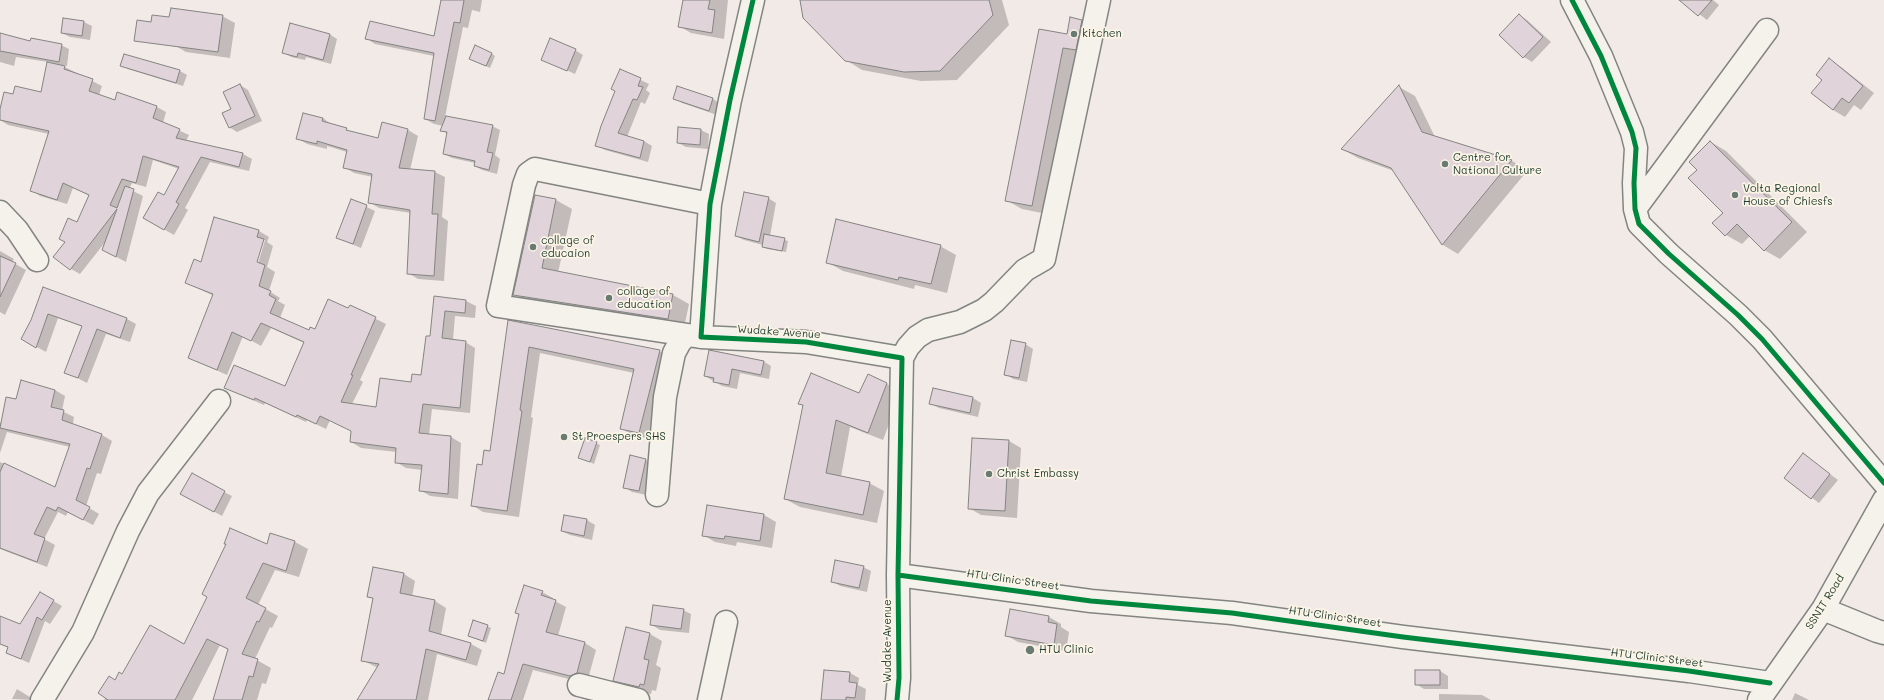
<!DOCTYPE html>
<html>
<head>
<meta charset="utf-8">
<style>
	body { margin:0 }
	canvas { display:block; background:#f2eae7 }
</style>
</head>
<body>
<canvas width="1884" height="700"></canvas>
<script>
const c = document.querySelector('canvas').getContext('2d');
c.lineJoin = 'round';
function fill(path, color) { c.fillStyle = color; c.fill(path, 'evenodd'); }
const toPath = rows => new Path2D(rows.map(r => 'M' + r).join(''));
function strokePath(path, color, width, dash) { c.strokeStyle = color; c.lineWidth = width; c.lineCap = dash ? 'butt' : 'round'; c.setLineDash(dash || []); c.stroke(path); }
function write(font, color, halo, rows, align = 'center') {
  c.font = font + ' Mali,sans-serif'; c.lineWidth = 3.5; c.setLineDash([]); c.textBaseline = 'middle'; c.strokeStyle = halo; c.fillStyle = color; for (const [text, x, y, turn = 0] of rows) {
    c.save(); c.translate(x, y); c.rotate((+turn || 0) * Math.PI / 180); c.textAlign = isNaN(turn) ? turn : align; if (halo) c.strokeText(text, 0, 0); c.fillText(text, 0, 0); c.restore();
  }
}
fill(toPath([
	[442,0,482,0,480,12,472,10,468,28,463,27,445,117,492,126,500,130,495,155,500,159,497,174,482,170,475,166,475,163,452,158,444,154,448,134,441,130,443,126,434,124,425,119,434,56,375,44,366,38,435,37],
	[684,0,728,0,724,39,691,33,679,26],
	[801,0,1002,0,1009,25,957,80,921,81,862,70,846,60],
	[1681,0,1713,0,1719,5,1707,20],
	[1519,15,1527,20,1551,42,1532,62,1524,57,1501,35],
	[222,16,235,23,230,58,186,52,174,45],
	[1082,21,1097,30,1047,214,1022,209,1006,200,1068,35],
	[84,22,92,26,90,40,70,37,62,33],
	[0,34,31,42,61,45,69,49,67,66,61,65,102,86,99,95,116,101,118,93,157,107,166,112,163,123,189,135,186,141,243,154,252,159,249,171,210,162,185,208,188,210,174,235,144,218,164,196,179,169,153,160,146,187,132,183,129,189,143,196,126,262,103,250,106,241,80,274,71,269,78,224,90,196,73,188,67,204,40,196,31,190,49,134,8,125,0,120,0,114,14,95,42,93,48,62,16,57,14,66,0,62],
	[329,34,337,39,331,64,306,57,305,60,291,57,283,52],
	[575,50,583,55,575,74,542,59],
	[491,53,495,56,490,68,474,61],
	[124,55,180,71,187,75,183,86,128,69,121,65],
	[1829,60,1841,67,1874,93,1861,110,1854,105,1845,117,1833,110,1823,80],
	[620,70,649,84,646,90,650,93,645,104,641,102,627,137,644,141,652,146,648,162,605,150,596,145,616,91],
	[240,85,248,90,262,121,237,132,229,127,232,109],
	[678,87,713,99,721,104,717,115,682,103,674,98],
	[1399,87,1415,96,1435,137,1512,161,1528,170,1458,254,1443,245,1394,171,1358,158,1342,149],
	[323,118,332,125,353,133,379,139,383,124,408,130,418,136,410,170,435,172,445,177,442,217,448,221,444,281,418,279,408,273,411,213,379,208,369,202,373,177,354,173,344,167,347,152,327,146,327,149,307,144,297,138],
	[679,128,701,130,709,134,708,149,686,147,678,143],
	[1711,142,1726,151,1807,232,1780,259,1764,250,1750,236,1742,244,1726,235,1724,213,1698,170],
	[768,198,776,203,770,236,788,241,786,252,767,249,763,247,763,245,744,240,736,236],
	[352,200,375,211,361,248,337,238],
	[556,200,572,209,558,273,673,295,689,304,684,328,530,304,514,294],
	[215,218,259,231,269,237,267,242,273,246,267,267,275,272,269,291,280,298,278,301,285,305,280,318,309,331,316,331,349,309,350,306,386,324,360,380,363,382,352,404,377,408,422,376,431,338,435,297,466,301,476,306,475,318,455,316,453,340,465,342,475,348,470,413,432,409,429,435,451,437,461,443,458,499,430,496,420,490,422,470,406,468,396,462,397,452,361,448,351,442,352,431,330,420,326,429,307,420,306,422,265,403,264,405,236,393,226,387,285,387,304,343,271,328,261,346,243,336,227,375,189,358,214,296,186,283,201,263],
	[263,240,265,240,257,267,255,267],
	[940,246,956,255,947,293,915,285,914,289,843,271,827,262],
	[0,251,14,259,12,262,26,270,5,315,0,312],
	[44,289,127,319,136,324,130,342,106,334,87,383,66,372,83,327,58,318,46,352,22,339,32,321],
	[509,321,659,351,670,357,650,439,632,435,621,428,634,373,540,353,531,417,533,418,519,517,483,512,472,505,483,466,491,452],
	[1025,344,1033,349,1027,382,1013,379,1005,374],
	[710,351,763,361,771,366,769,379,740,373,737,389,722,386,705,376],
	[887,384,901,392,883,440,850,427,841,477,869,483,884,491,877,523,800,507,785,499,804,405,800,403,860,394],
	[934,389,973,398,981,403,978,417,939,408,931,404],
	[55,390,65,396,62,411,74,417,73,424,102,435,112,441,101,474,97,473,86,506,99,514,93,525,68,512,66,516,58,512,44,539,55,545,47,567,0,549,0,462,55,489,70,447,7,432,0,453,0,422,1,423,17,401],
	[586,439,600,445,594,464,583,459],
	[1009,441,1021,448,1017,518,981,515,969,508],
	[1803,454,1838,480,1819,503,1785,478],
	[631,457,646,460,654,465,647,495,632,492,624,487],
	[224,492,232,496,222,516,182,494],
	[764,515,776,522,772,548,737,542,736,546,715,542,703,535],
	[587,520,595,525,592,540,570,535,562,531],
	[271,534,295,542,308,549,299,577,275,570,258,605,278,616,272,628,270,627,255,659,271,668,266,684,262,683,257,700,214,700,229,650,220,645,192,700,104,700,115,681,122,675,184,645,268,545],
	[863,567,871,571,867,592,840,586,832,581],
	[404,574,415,581,412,597,435,601,446,608,441,635,471,644,482,650,477,666,437,654,428,700,358,700,378,668,362,660,374,599,368,596],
	[542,592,553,598,553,600,566,607,558,636,585,643,596,650,588,679,581,682,533,670,523,700,489,700,505,675,520,615,517,613],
	[40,593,62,606,50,624,45,621,29,663,7,653,9,648,0,644,0,618,21,626],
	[683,610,691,614,689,633,660,630,652,625],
	[1011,610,1049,617,1061,624,1061,627,1069,632,1066,651,1018,642,1006,635],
	[487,626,491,628,486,643,469,636],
	[627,628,650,634,662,641,656,665,661,668,656,691,652,690,651,694,626,687,614,680],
	[1440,671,1448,676,1448,689,1424,689,1416,684],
	[850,673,859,678,858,685,866,689,865,700,822,700],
	[17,689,33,699,33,700,12,699],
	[1795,693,1809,700,1792,700],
	[1439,694,1482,695,1491,700,1439,700]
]), '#0003');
const building = toPath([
	[441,0,464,0,460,23,454,22,435,121,424,119,434,53,365,39,370,21,434,36,441,0],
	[683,0,710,0,708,9,715,10,712,33,678,27,683,0],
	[800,0,989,0,993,15,940,71,904,72,845,61,803,18,800,0],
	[1679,0,1712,0,1698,16,1679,0],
	[171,8,223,15,218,52,134,41,137,20,151,22,152,15,169,17,171,8],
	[1519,14,1543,37,1523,58,1499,35,1519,14],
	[1070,17,1082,20,1076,50,1063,48,1032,206,1005,201,1039,29,1067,34,1070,17],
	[63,18,84,21,82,36,61,33,63,18],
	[290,23,330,34,323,60,298,53,297,57,282,53,290,23],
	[0,33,30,41,31,38,62,44,59,62,0,51,0,33],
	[550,38,576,49,567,71,541,60,550,38],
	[475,45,492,53,486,66,469,59,475,45],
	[124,54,180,70,176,83,120,66,124,54],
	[1829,58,1863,86,1849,103,1842,98,1833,110,1811,93,1822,80,1816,75,1829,58],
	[47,62,65,66,64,69,93,79,89,91,115,100,117,92,157,106,153,118,180,129,176,138,243,153,239,167,201,157,176,202,179,204,164,230,143,218,158,192,164,195,179,167,143,156,136,183,122,179,110,205,117,208,125,186,134,189,116,257,102,250,117,209,70,270,53,257,65,242,59,239,68,218,77,222,89,195,63,183,57,200,30,191,49,131,0,120,0,109,4,92,13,94,15,86,41,92,47,62],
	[620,69,641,78,638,86,643,87,637,100,633,99,618,133,644,141,640,158,595,146,601,126,615,91,611,89,620,69],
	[240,84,255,116,229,128,222,113,231,109,223,92,240,84],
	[1399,85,1422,132,1512,160,1442,245,1391,168,1341,149,1399,85],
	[677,86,713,98,709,111,673,99,677,86],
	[303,113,323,118,322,121,347,128,346,130,378,138,382,122,408,129,399,168,435,171,432,214,438,214,434,276,407,274,410,210,368,203,372,174,343,168,347,150,317,141,317,144,296,139,303,113],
	[446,116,493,125,487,152,493,153,489,170,474,166,475,161,443,154,447,132,440,131,446,116],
	[678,127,701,129,700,145,677,143,678,127],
	[1710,141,1792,222,1764,251,1737,224,1725,236,1712,223,1723,213,1688,178,1697,170,1689,162,1710,141],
	[744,192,769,197,759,242,735,236,744,192],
	[535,195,556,199,542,268,673,294,668,319,513,295,535,195],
	[351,199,367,205,353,244,336,238,351,199],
	[214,217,259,230,257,237,264,239,257,262,265,265,259,286,271,291,269,295,276,299,270,313,309,330,310,327,315,329,328,299,348,308,350,305,376,317,351,375,353,375,341,402,376,407,380,378,411,382,412,374,421,375,426,336,430,336,434,296,466,300,465,313,445,311,442,338,466,341,460,408,423,404,419,433,451,436,448,494,419,491,422,465,395,463,396,448,350,442,351,431,320,416,316,424,297,415,296,417,255,398,254,400,224,388,234,365,285,386,304,342,261,323,251,341,232,332,217,370,188,358,213,294,185,283,194,259,201,262,214,217],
	[836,219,941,245,931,284,899,277,898,280,826,263,836,219],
	[764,234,785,238,782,251,762,247,764,234],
	[0,256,16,263,0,297,0,256],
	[43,287,127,318,120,338,97,329,78,378,64,373,82,326,48,314,36,348,21,339,31,320,43,287],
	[508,320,660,350,639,433,620,429,634,369,529,347,520,410,522,411,507,511,471,506,477,464,482,465,484,450,490,451,508,320],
	[1011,340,1026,343,1019,378,1004,375,1011,340],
	[709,350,764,361,761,375,732,369,729,385,713,382,714,378,704,376,709,350],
	[811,373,859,393,868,374,887,383,868,433,836,420,826,473,870,482,863,515,784,499,803,405,798,404,811,373],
	[21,380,55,390,51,407,64,410,62,420,102,434,90,469,87,468,76,500,90,507,83,520,58,507,56,511,47,507,34,534,45,538,37,562,0,548,0,472,4,463,55,487,70,444,0,428,6,397,16,399,21,380],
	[933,388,973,397,970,413,929,404,933,388],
	[585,438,597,442,590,462,578,458,585,438],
	[972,438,1009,440,1005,511,968,509,972,438],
	[1803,453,1830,474,1811,499,1784,478,1803,453],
	[630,455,646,459,639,491,623,488,630,455],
	[192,473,225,491,214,512,180,494,192,473],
	[707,505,764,514,760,541,725,536,724,539,702,536,707,505],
	[564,515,587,519,584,536,561,531,564,515],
	[230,528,267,544,270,533,295,541,286,571,263,563,246,598,266,608,259,622,257,621,242,654,258,659,253,677,249,676,242,700,213,700,228,649,207,639,175,700,108,700,98,693,109,676,115,680,119,672,122,674,150,625,184,644,207,597,202,594,226,544,224,544,230,528],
	[835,560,864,566,859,588,831,582,835,560],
	[373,567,404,573,400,593,435,600,429,631,471,643,466,660,426,649,416,700,357,700,379,664,361,661,373,598,367,597,373,567],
	[524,585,543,591,541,595,556,600,546,632,585,642,577,673,570,676,523,664,511,700,488,700,498,672,504,674,519,614,515,613,524,585],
	[40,592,54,600,42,620,37,617,21,659,6,653,8,647,0,644,0,616,20,624,40,592],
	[653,605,684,609,681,629,650,625,653,605],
	[1010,609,1049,616,1048,622,1057,624,1054,645,1005,636,1010,609],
	[473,620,488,625,483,641,468,636,473,620],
	[626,627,650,633,644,659,649,660,644,685,640,684,639,687,613,681,626,627],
	[824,670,850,672,849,682,857,683,855,698,846,697,846,700,821,700,824,670],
	[1415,670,1440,670,1440,685,1415,685,1415,670]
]);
fill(building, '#e0d3d9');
strokePath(building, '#838582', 1);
const minor = toPath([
	[753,0,730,100,710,204,701,337,806,342,902,358,898,575,899,678,897,700],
	[1572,0,1601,56,1632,132,1636,148,1634,183,1635,209,1639,224,1669,254,1738,315,1762,339,1884,483],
	[1635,209,1767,30],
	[0,212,17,230,37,260],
	[701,337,498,306,524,185,528,174,535,169,710,204],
	[902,358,908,347,917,337,928,330,960,322,984,310,994,302,1025,270,1044,259,1099,0],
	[657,495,665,397,674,353,680,342,687,335],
	[898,575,1091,601,1232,613,1403,637,1689,671,1770,683],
	[1823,609,1877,631,1884,633],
	[579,685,638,700],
	[42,700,83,632,128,531,148,493,219,401],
	[709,700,726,622],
	[1759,700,1823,609,1884,500]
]);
strokePath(minor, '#838582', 25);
strokePath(minor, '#f5f1eb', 22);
strokePath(toPath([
	[753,0,730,100,710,204,701,337,806,342,902,358,898,575,899,678,897,700],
	[1572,0,1601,56,1632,132,1636,148,1634,183,1635,209,1639,224,1669,254,1738,315,1762,339,1884,483],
	[898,575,1091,601,1232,613,1403,637,1689,671,1770,683]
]), '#00873e', 5);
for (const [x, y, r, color] of [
	[1074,34,4,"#697a73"],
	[1445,164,4,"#697a73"],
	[1735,195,4,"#697a73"],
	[533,247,4,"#697a73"],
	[609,298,4,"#697a73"],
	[564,437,4,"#697a73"],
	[989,474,4,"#697a73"],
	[1030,650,5,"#697a73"]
]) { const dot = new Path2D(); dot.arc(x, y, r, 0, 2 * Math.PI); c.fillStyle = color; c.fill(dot); strokePath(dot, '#fcf5e5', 1.5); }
write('11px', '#1f3d34', '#fcf5e5', [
	["kitchen",1082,34],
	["Centre for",1453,158],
	["National Culture",1453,171],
	["Volta Regional",1743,189],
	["House of Chiesfs",1743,202],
	["collage of",541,241],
	["educaion",541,254],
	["collage of",617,292],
	["education",617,305],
	["St Proespers SHS",572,437],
	["Christ Embassy",997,474],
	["HTU Clinic",1039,650]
], 'left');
write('11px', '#1f3d34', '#fcf5e5', [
	["Wudake Avenue",779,332,4],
	["HTU Clinic Street",1013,580,8],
	["SSNIT Road",1825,602,-58],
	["HTU Clinic Street",1335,617,8],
	["Wudake Avenue",888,641,-90],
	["HTU Clinic Street",1657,658,7]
]);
</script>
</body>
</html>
